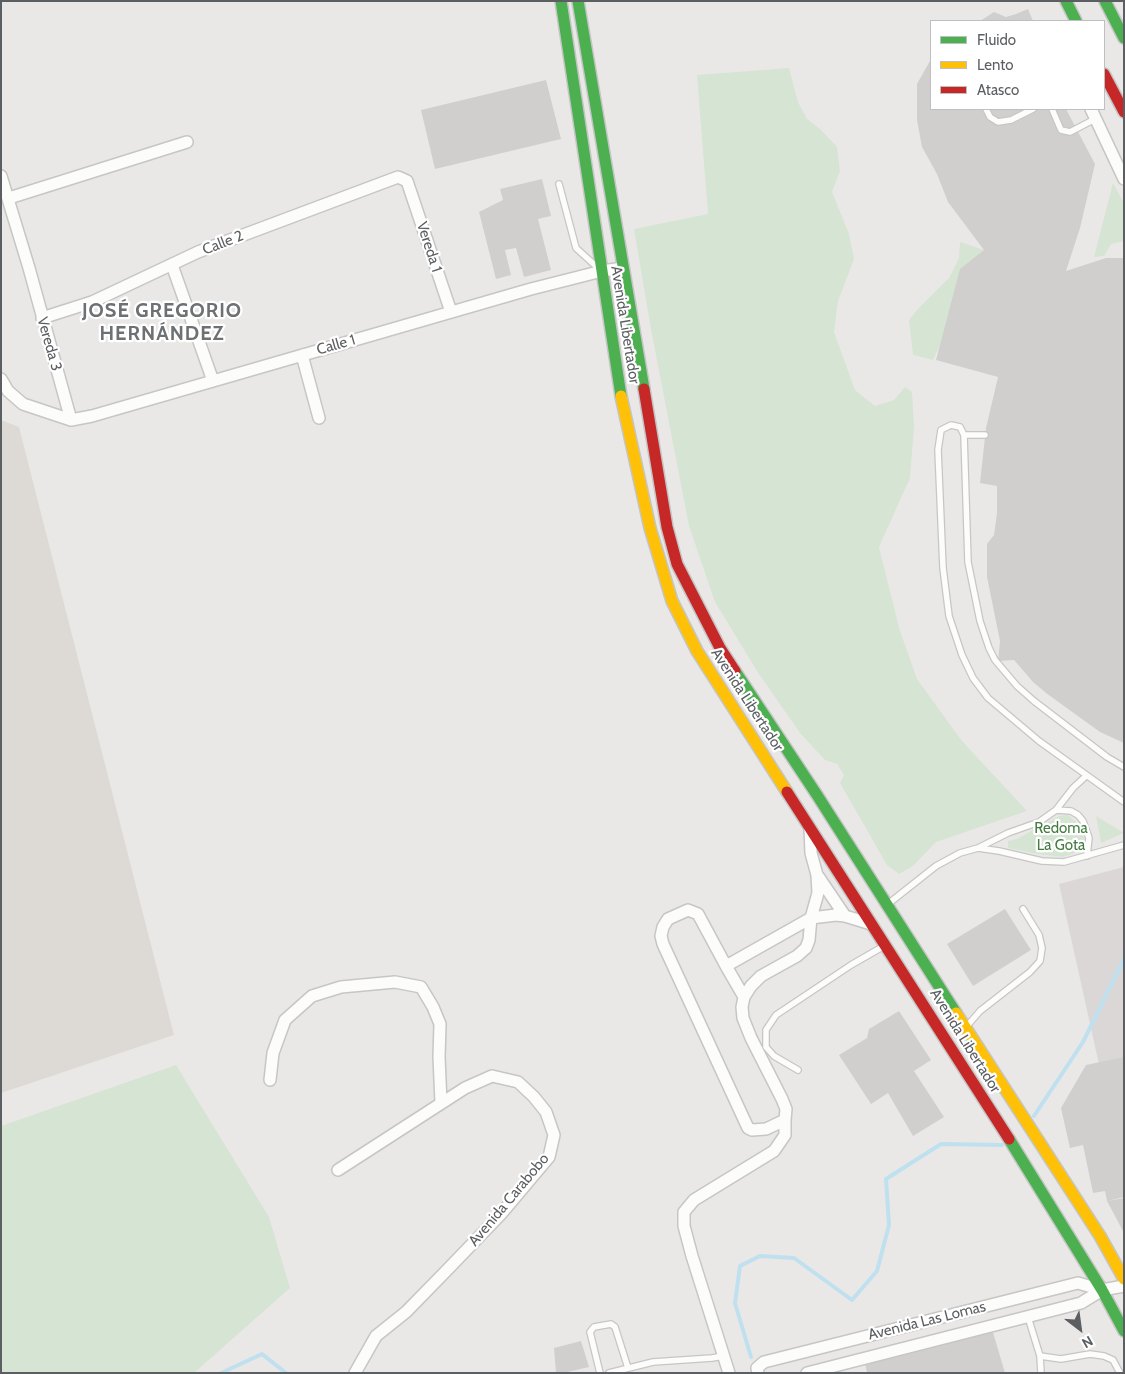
<!DOCTYPE html>
<html>
<head>
<meta charset="utf-8">
<style>
	body { margin:0 }
	#map { position:relative; width:1125px; height:1374px; overflow:hidden; background:#eae8e6; font-family:Cabin,sans-serif }
	canvas { display:block }
	.frame { position:absolute; inset:0; border:2px solid #5c5f62; pointer-events:none }
	.legend { position:absolute; left:930px; top:20px; width:175px; height:90px; box-sizing:border-box; background:#fff; border:1px solid #bebfc0; margin:0; padding:6px 9px; list-style:none; font-size:15px; color:#5c5f62 }
	.legend li { display:flex; align-items:center; gap:10px; height:25px }
	.legend b { width:25px; border:1px solid #bebfc0 }
	.north { position:absolute; left:1055px; top:1304px; width:50px; height:50px; -webkit-text-stroke:4px #fff; paint-order:stroke; rotate:150deg; font-size:14px; font-weight:700; line-height:20px; text-align:center; color:#5c5f62 }
	.north::after { content:''; display:block; margin:auto; width:18px; height:22px; background:#5c5f62; clip-path:polygon(50% 0,100% 100%,50% 72%,0 100%) }
</style>
</head>
<body>
<div id="map">
<canvas width="1125" height="1374"></canvas>
<div class="frame"></div>
<ul class="legend">
<li><b style="height:6px;background:#4caf50"></b>Fluido</li>
<li><b style="height:6px;background:#ffc107"></b>Lento</li>
<li><b style="height:6px;background:#c62828"></b>Atasco</li>
</ul>
<div class="north">N</div>
</div>
<script>
const c = document.querySelector('canvas').getContext('2d');
c.lineJoin = 'round';
function fill(path, color) { c.fillStyle = color; c.fill(path, 'evenodd'); }
const toPath = rows => new Path2D(rows.map(r => 'M' + r).join(''));
function strokePath(path, color, width, dash) { c.strokeStyle = color; c.lineWidth = width; c.lineCap = dash ? 'butt' : 'round'; c.setLineDash(dash || []); c.stroke(path); }
function write(font, color, halo, rows, align = 'center') {
  c.font = font + ' Cabin,sans-serif'; c.lineWidth = 4.5; c.setLineDash([]); c.textBaseline = 'middle'; c.strokeStyle = halo; c.fillStyle = color; for (const [text, x, y, turn = 0] of rows) {
    c.save(); c.translate(x, y); c.rotate((+turn || 0) * Math.PI / 180); c.textAlign = isNaN(turn) ? turn : align; if (halo) c.strokeText(text, 0, 0); c.fillText(text, 0, 0); c.restore();
  }
}
fill(toPath([
	[1124,867,1124,1177,1059,884]
]), '#dad7d6');
fill(toPath([
	[1,420,19,427,174,1035,1,1093]
]), '#dddad6');
fill(toPath([
	[789,68,798,102,807,119,820,129,837,147,840,171,832,192,849,234,854,259,838,301,834,332,855,390,875,406,894,400,905,387,912,392,914,426,910,478,879,547,900,631,917,679,962,741,1027,811,936,842,913,866,899,874,887,865,840,783,844,775,837,764,825,760,800,733,757,671,715,602,689,526,651,329,634,229,708,214,697,75],
	[1113,183,1124,203,1124,241,1111,244,1104,256,1094,257],
	[960,242,984,250,933,360,913,355,909,320,916,311,949,278,959,258],
	[1068,815,1077,823,1084,838,1083,847,1080,851,1063,857,1038,854,1008,848,1008,841,1017,839,1059,816],
	[1096,816,1124,833,1101,843],
	[176,1065,269,1217,290,1288,194,1373,1,1373,1,1126]
]), '#d6e4d3');
strokePath(toPath([
	[1034,1116,1083,1042,1124,959],
	[751,1357,735,1303,740,1266,760,1256,794,1258,852,1300,877,1271,889,1225,886,1179,941,1144,1002,1145],
	[221,1373,262,1354,286,1373]
]), '#bfe0ef', 4);
fill(toPath([
	[1028,9,1033,21,980,21,994,12,1006,17,1016,14],
	[931,59,931,109,1066,109,1095,164,1080,228,1066,271,1106,258,1124,258,1124,743,1100,732,1046,693,1033,682,1014,660,998,661,1000,641,987,577,987,544,994,535,997,513,997,486,980,483,986,428,998,377,936,360,960,269,984,250,948,202,937,174,922,147,917,120,917,84],
	[546,80,561,139,435,169,421,110],
	[542,179,551,216,538,219,551,270,524,277,516,248,505,250,511,275,496,279,479,212,503,200,500,189],
	[1005,909,1031,950,973,986,947,944],
	[899,1011,931,1060,914,1071,944,1117,913,1136,888,1093,871,1104,839,1055,867,1038,869,1029],
	[1124,1057,1124,1197,1107,1201,1105,1191,1093,1193,1083,1145,1070,1148,1061,1108,1086,1065],
	[1124,1198,1124,1233,1107,1201],
	[992,1329,1005,1373,867,1373,865,1363],
	[581,1341,589,1367,563,1373,556,1373,554,1348]
]), '#d1cfce');
const lane = toPath([
	[986,109,990,117,998,122,1011,120,1033,109],
	[1052,109,1061,130,1070,132,1095,119],
	[559,184,576,248,598,268],
	[964,435,985,435],
	[1124,767,1107,757,1034,701,1017,686,995,660,989,648,980,621,968,562,964,435,960,427,951,425,941,430,938,450,943,568,949,616,962,655,973,678,988,698,1039,741,1124,802],
	[1056,810,1071,811,1078,815,1083,821,1089,838,1087,856],
	[978,848,999,851,1042,861,1064,862,1124,845],
	[888,904,936,866,960,853,978,848,1008,833,1039,822,1056,810,1073,788,1086,776],
	[967,1026,980,1011,1030,972,1040,961,1042,948,1039,935,1023,909],
	[798,1070,774,1056,766,1047,766,1030,776,1015,851,965,884,946],
	[1028,1317,1040,1356,1041,1373],
	[1040,1356,1061,1359,1090,1354,1104,1356,1113,1360,1120,1373],
	[600,1373,590,1332,594,1327,611,1324,615,1327,628,1368],
	[609,1373,653,1362,712,1358,723,1356]
]);
const street = toPath([
	[1091,109,1124,179],
	[1,176,29,268,71,420],
	[9,198,187,142],
	[172,265,213,381],
	[42,318,92,302,198,252,398,177,407,181,451,312],
	[302,355,319,418],
	[1,379,8,391,23,404,71,420,92,416,531,289,602,271,623,268],
	[810,829,811,853,817,875,818,893,811,918,809,940,806,948,797,956,761,976,751,986,744,997,742,1007,743,1018,751,1038,782,1099,786,1109,785,1120,766,1129,752,1130,748,1128,663,944,661,936,663,927,668,919,688,910,698,914,726,966,811,918,836,915,845,916,871,924],
	[818,876,845,916],
	[726,966,744,997],
	[270,1080,273,1053,285,1020,312,996,341,987,395,982,421,987,433,1007,440,1024,439,1057,441,1103],
	[338,1170,465,1088,492,1076,518,1082,534,1097,546,1112,554,1135,549,1157,501,1214,448,1269,406,1312,376,1336,355,1373],
	[729,1373,692,1256,684,1226,684,1212,694,1200,774,1151,785,1135,785,1120],
	[758,1373,757,1368,764,1362,776,1359,1078,1283,1102,1290],
	[807,1373,1081,1303,1102,1290,1124,1286]
]);
const fast = toPath([
	[561,1,621,396],
	[578,1,644,389],
	[1066,1,1076,21],
	[1105,1,1124,38],
	[735,671,817,795,956,1013],
	[1009,1139,1102,1290,1124,1331]
]);
const slow = toPath([
	[621,396,650,528,672,601,697,651,787,792],
	[956,1013,1100,1236,1124,1279]
]);
const jam = toPath([
	[1104,74,1124,112],
	[644,389,667,527,677,564,720,648,735,671],
	[787,792,1009,1139]
]);
strokePath(lane, '#c7c6c5', 8);
strokePath(street, '#c7c6c5', 14);
strokePath(fast, '#c4c5c5', 14);
strokePath(slow, '#c4c5c5', 14);
strokePath(jam, '#c4c5c5', 14);
strokePath(lane, '#fcfcfb', 5.5);
strokePath(street, '#fcfcfb', 11);
strokePath(fast, '#4caf50', 11);
strokePath(slow, '#ffc107', 11);
strokePath(jam, '#c62828', 11);
write('15px', '#5c5f62', '#fff', [
	["Calle 2",223,243,-21],
	["Vereda 1",429,247,72],
	["Avenida Libertador",625,325,81],
	["Vereda 3",49,344,74],
	["Calle 1",336,345,-16],
	["Avenida Libertador",747,700,57],
	["Avenida Libertador",965,1041,58],
	["Avenida Carabobo",509,1200,-50],
	["Avenida Las Lomas",927,1321,-14]
]);
write('15px', '#437d40', '#fff', [
	["Redoma",1061,829],
	["La Gota",1061,846]
]);
c.letterSpacing = '1px';
write('bold 20px', '#6d7174', '#fff', [
	["JOSÉ GREGORIO",162,311],
	["HERNÁNDEZ",162,334]
]);
c.letterSpacing = '0px';
</script>
</body>
</html>
